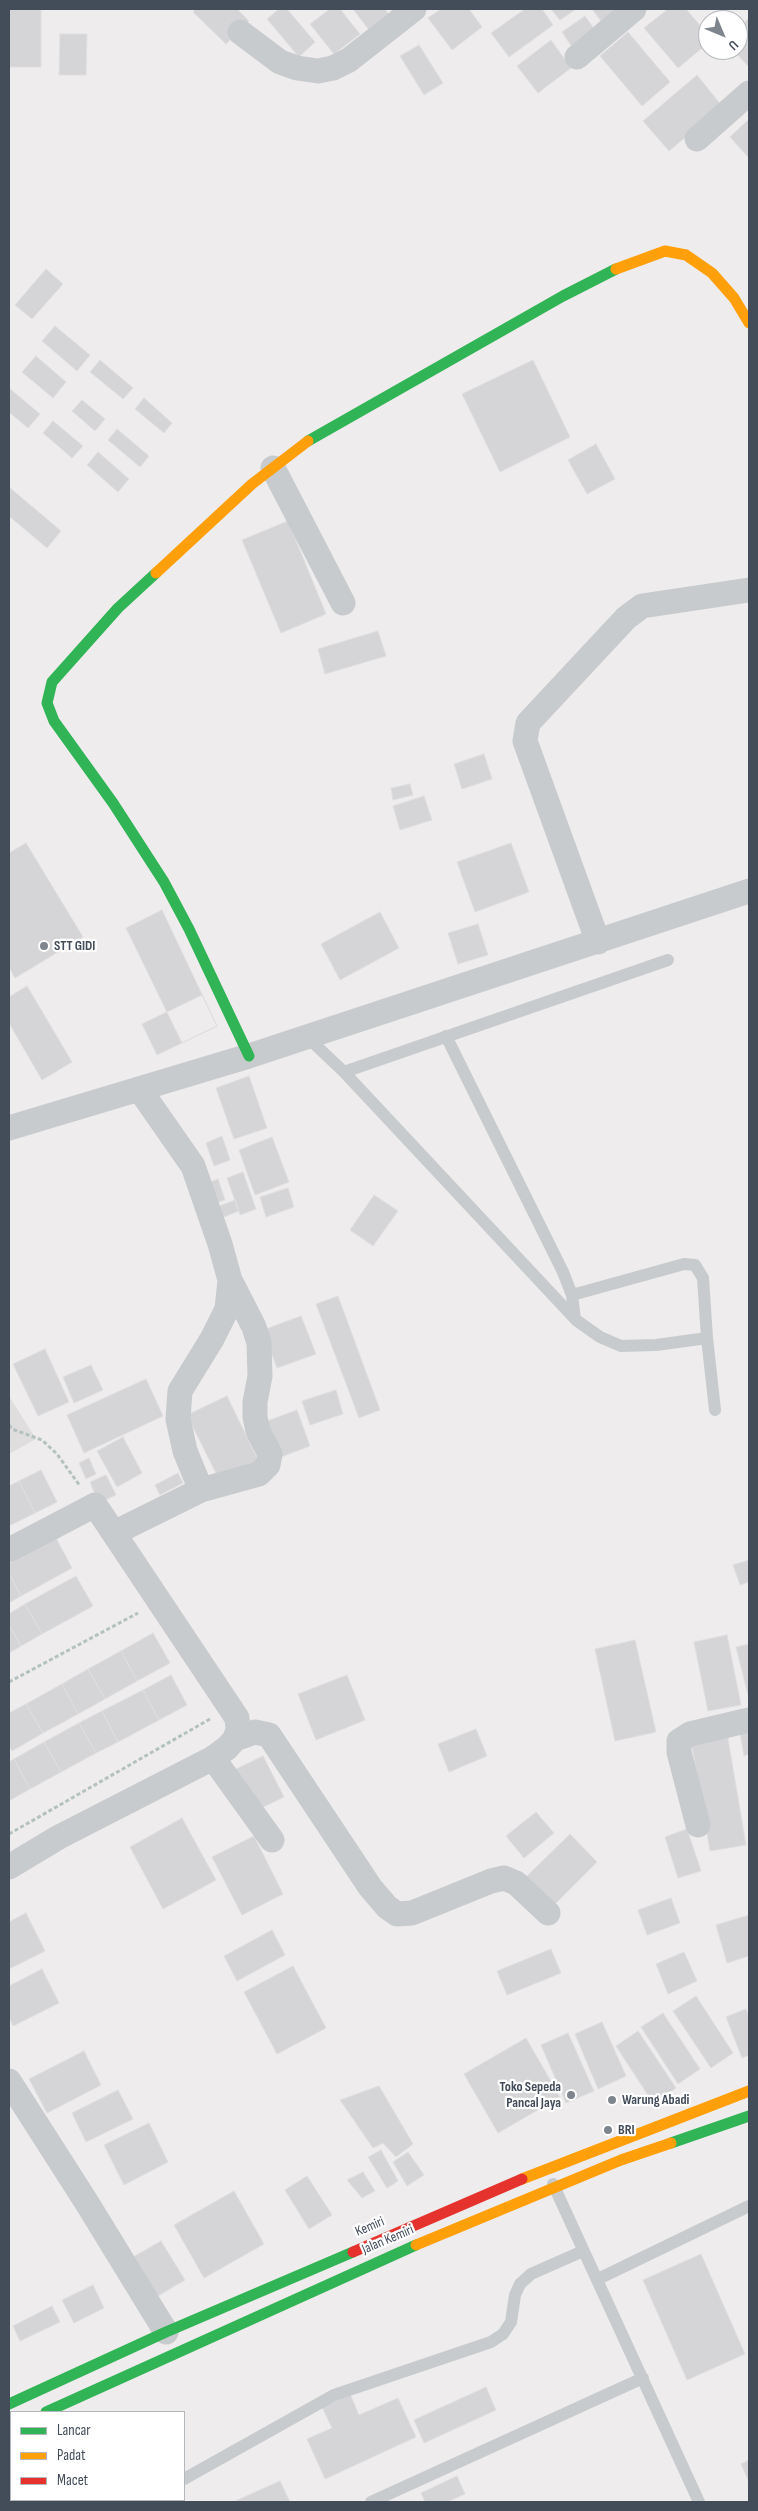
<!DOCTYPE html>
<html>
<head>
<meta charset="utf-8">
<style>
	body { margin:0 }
	#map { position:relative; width:758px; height:2511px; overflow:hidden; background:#eeecec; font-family:"Sofia Sans Condensed",sans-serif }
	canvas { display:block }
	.frame { position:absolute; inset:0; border:10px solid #434d5a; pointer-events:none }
	.legend { position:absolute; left:10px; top:2411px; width:175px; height:90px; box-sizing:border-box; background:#fff; border:1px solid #b4b8bd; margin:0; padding:6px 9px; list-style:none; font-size:15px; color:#434d5a }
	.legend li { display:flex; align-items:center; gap:10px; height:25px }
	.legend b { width:25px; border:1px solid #b4b8bd }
	.north { position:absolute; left:698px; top:10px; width:50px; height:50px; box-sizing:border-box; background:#fff; border:1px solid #b4b8bd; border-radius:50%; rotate:135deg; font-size:14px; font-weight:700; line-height:20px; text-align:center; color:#434d5a }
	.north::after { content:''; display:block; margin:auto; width:18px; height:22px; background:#7f858d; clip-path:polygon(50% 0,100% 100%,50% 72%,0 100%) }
</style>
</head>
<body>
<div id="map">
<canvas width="758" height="2511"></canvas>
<div class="frame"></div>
<ul class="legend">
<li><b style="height:6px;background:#30b455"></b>Lancar</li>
<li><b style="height:6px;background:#ff9f0a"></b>Padat</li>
<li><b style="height:6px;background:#e5322d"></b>Macet</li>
</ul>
<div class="north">U</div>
</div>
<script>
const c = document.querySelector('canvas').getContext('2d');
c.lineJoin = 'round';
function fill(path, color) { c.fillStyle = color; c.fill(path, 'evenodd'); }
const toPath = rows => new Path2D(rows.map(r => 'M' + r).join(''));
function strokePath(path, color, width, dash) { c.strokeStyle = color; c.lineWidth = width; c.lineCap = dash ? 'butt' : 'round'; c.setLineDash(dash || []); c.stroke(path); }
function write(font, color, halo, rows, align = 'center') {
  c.font = font + ' "Sofia Sans Condensed",sans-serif'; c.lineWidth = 4.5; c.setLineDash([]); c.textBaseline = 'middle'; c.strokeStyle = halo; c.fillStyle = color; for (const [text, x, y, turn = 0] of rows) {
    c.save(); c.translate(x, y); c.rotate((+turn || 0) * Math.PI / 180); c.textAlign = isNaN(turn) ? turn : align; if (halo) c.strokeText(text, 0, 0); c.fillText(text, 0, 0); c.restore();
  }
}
fill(toPath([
	[9,1396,36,1439,9,1454]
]), '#dfddde');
const building = toPath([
	[9,9,41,9,41,67,9,67,9,9],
	[196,9,237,9,249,21,226,44,193,12,196,9],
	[279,9,287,9,315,42,299,57,267,19,279,9],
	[330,9,340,9,360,34,334,54,310,24,330,9],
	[353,9,385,9,389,15,369,30,353,9],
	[441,9,469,9,482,27,452,50,428,18,441,9],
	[525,9,542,9,553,25,509,57,491,33,525,9],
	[551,9,576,9,560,20,551,9],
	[592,9,618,9,601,21,592,9],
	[668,9,686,9,708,35,708,43,678,68,644,28,668,9],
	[585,16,600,37,576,53,562,32,585,16],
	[749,18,749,67,733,50,738,50,738,29,749,18],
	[628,32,670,82,642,106,600,56,628,32],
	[60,34,87,34,86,75,59,75,60,34],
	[551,40,571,68,538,93,517,66,551,40],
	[419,45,443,83,424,95,400,56,419,45],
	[697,75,722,106,669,151,643,121,697,75],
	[749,119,749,158,730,137,749,119],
	[46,269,63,284,32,319,15,305,46,269],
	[55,326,90,355,77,371,42,341,55,326],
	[36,356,66,382,53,398,22,372,36,356],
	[100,360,133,388,123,399,90,372,100,360],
	[533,360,570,437,500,472,462,394,533,360],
	[9,388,40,414,28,428,9,412,9,388],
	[144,398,172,423,164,433,135,409,144,398],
	[82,400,105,419,95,431,72,411,82,400],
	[53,421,83,446,72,458,43,433,53,421],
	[117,429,149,456,140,467,108,440,117,429],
	[596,444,615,479,587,494,568,460,596,444],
	[98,452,129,479,118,492,87,465,98,452],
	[9,487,61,531,47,548,9,516,9,487],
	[288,521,326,614,281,633,242,540,288,521],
	[378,631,386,656,325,674,318,649,378,631],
	[484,754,492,779,462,789,454,764,484,754],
	[410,784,413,795,393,800,391,788,410,784],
	[424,796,432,820,400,830,393,806,424,796],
	[26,843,83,937,15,978,9,967,9,853,26,843],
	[511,843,529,892,475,912,457,862,511,843],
	[162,910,217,1026,182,1043,126,928,162,910],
	[380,912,399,948,340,980,321,944,380,912],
	[478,924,488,955,458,964,448,933,478,924],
	[27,986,72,1062,42,1080,9,1023,9,997,27,986],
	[202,995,217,1026,157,1055,142,1024,202,995],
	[249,1076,267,1128,234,1139,216,1088,249,1076],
	[222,1136,230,1160,214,1166,206,1143,222,1136],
	[272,1137,289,1182,255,1195,239,1150,272,1137],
	[243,1172,256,1209,240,1215,227,1178,243,1172],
	[218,1179,225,1200,209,1205,202,1185,218,1179],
	[288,1188,294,1207,266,1217,260,1197,288,1188],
	[374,1195,398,1211,373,1246,350,1230,374,1195],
	[235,1200,239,1211,221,1218,217,1207,235,1200],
	[338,1296,380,1410,359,1418,316,1304,338,1296],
	[301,1316,316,1354,277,1368,263,1330,301,1316],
	[45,1349,69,1402,38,1416,13,1364,45,1349],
	[91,1365,103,1390,74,1403,63,1377,91,1365],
	[146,1379,163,1416,84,1453,67,1415,146,1379],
	[336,1390,343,1414,310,1425,302,1401,336,1390],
	[227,1396,259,1462,220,1481,187,1415,227,1396],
	[297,1410,310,1446,281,1457,267,1421,297,1410],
	[123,1437,142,1473,117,1487,97,1451,123,1437],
	[89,1458,96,1474,86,1479,79,1463,89,1458],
	[41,1470,57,1502,35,1513,19,1481,41,1470],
	[178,1473,183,1483,160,1495,155,1485,178,1473],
	[106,1475,116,1495,99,1503,90,1482,106,1475],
	[19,1481,35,1513,9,1526,9,1486,19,1481],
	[56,1538,72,1568,21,1596,9,1573,9,1564,56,1538],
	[749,1560,749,1582,740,1585,733,1565,749,1560],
	[9,1573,21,1596,9,1603,9,1573],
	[76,1576,93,1606,42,1634,25,1604,76,1576],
	[25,1604,42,1634,21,1646,9,1625,9,1614,25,1604],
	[9,1625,21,1646,9,1653,9,1625],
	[153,1633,170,1663,137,1681,121,1651,153,1633],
	[727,1635,741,1705,708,1711,694,1642,727,1635],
	[635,1640,656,1732,615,1741,595,1649,635,1640],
	[749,1644,749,1695,748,1695,736,1647,749,1644],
	[121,1651,137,1681,105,1699,88,1669,121,1651],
	[88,1669,105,1699,78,1714,62,1684,88,1669],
	[171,1675,187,1705,159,1720,143,1690,171,1675],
	[347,1675,365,1720,316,1740,298,1694,347,1675],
	[62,1684,78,1714,43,1733,26,1704,62,1684],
	[143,1690,159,1720,118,1742,102,1711,143,1690],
	[26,1704,43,1733,12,1751,9,1745,9,1713,26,1704],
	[102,1711,118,1742,96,1753,79,1723,102,1711],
	[79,1723,96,1753,61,1772,44,1742,79,1723],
	[749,1725,749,1754,744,1756,739,1727,749,1725],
	[476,1729,487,1756,449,1772,438,1744,476,1729],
	[727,1733,746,1845,710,1851,691,1740,727,1733],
	[44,1742,61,1772,30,1789,14,1759,44,1742],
	[263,1756,284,1797,255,1811,234,1770,263,1756],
	[14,1759,30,1789,9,1801,9,1762,14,1759],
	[536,1812,554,1833,524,1858,506,1836,536,1812],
	[182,1818,216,1880,163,1909,130,1847,182,1818],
	[687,1829,701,1871,678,1878,665,1837,687,1829],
	[570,1834,597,1862,554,1905,526,1877,570,1834],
	[254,1836,283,1894,242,1915,212,1857,254,1836],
	[671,1898,680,1923,647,1935,638,1910,671,1898],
	[26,1913,45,1951,9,1969,9,1922,26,1913],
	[749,1915,749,1956,727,1963,716,1925,749,1915],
	[272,1930,285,1955,237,1981,224,1956,272,1930],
	[551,1949,561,1973,507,1995,497,1971,551,1949],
	[684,1952,697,1981,668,1994,656,1964,684,1952],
	[293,1966,326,2028,277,2054,244,1992,293,1966],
	[42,1969,59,2003,13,2026,9,2017,9,1986,42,1969],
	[696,1996,733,2053,711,2068,673,2011,696,1996],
	[746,2009,749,2017,749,2055,742,2058,726,2017,746,2009],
	[663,2013,700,2069,678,2084,641,2027,663,2013],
	[602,2022,626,2076,598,2089,575,2034,602,2022],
	[638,2031,676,2088,653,2103,616,2046,638,2031],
	[568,2033,594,2091,566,2103,541,2045,568,2033],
	[526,2038,560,2097,498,2133,464,2074,526,2038],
	[84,2051,101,2085,47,2113,29,2079,84,2051],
	[379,2086,413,2144,396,2157,383,2143,373,2148,340,2100,379,2086],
	[118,2090,133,2119,86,2142,72,2113,118,2090],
	[149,2123,168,2162,124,2185,104,2145,149,2123],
	[381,2150,398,2181,387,2188,368,2157,381,2150],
	[408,2152,424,2175,407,2186,393,2162,408,2152],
	[363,2172,375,2191,362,2198,347,2180,363,2172],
	[307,2176,332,2215,309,2229,285,2190,307,2176],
	[234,2191,264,2244,204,2278,174,2225,234,2191],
	[161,2241,185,2280,151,2300,128,2260,161,2241],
	[701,2254,745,2354,687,2380,643,2280,701,2254],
	[93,2285,104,2308,74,2323,62,2300,93,2285],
	[52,2306,60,2322,20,2341,13,2326,52,2306],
	[486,2387,496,2410,424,2443,414,2420,486,2387],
	[350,2394,359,2415,398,2398,416,2437,325,2479,307,2439,332,2428,322,2407,350,2394],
	[749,2460,749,2482,741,2464,749,2460],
	[457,2476,465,2494,447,2502,425,2502,421,2493,457,2476],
	[280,2481,290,2502,233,2502,280,2481]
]);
fill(building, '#d5d4d7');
strokePath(building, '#dfdedf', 1);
strokePath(toPath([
	[9,1425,12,1429,42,1440,57,1454,80,1486],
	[9,1682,138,1613],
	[9,1834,210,1719]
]), '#b4c2bf', 3, [4, 2.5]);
strokePath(toPath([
	[306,1036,344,1072,576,1320,600,1337,621,1346,656,1345,707,1338,715,1410],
	[446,1036,563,1272,572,1295,575,1319],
	[344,1072,668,960],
	[572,1295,684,1264,695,1265,703,1278,707,1338],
	[553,2184,699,2502],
	[598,2279,749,2206],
	[9,2468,11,2472],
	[184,2479,334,2395,491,2342,503,2334,511,2322,515,2295,520,2284,531,2274,583,2251],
	[27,2500,28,2502],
	[142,2502,147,2500],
	[371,2502,643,2378]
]), '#c8cbcd', 12);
strokePath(toPath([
	[240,32,280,62,297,68,318,71,333,68,349,60,414,9],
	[577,57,634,9],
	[697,139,749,93],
	[273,468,343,603],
	[598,942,525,741,528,723,626,618,642,606,749,590],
	[9,1128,249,1056,749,891],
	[201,1490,259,1474,268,1465,270,1454,258,1431,255,1417,255,1402,260,1376,259,1343,254,1327,230,1280],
	[114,1533,201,1490,185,1451,178,1419,180,1391,212,1339,227,1309,230,1280,220,1244,193,1166,140,1090],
	[9,1550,95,1505,237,1718,238,1729,235,1739,227,1748,213,1758,59,1837,9,1867],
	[235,1739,255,1732,269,1735,370,1887,387,1907,397,1914,412,1913,491,1881,504,1878,516,1883,548,1913],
	[213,1758,272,1840],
	[698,1825,679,1752,679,1741,690,1734,749,1720],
	[9,2081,87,2203,166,2332]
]), '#c8cbcd', 25);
strokePath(toPath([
	[308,441,563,296,616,269],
	[156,573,118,608,52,682,47,703,54,721,113,803,164,882,189,929,249,1056],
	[671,2143,749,2116],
	[9,2404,166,2332,353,2252],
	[46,2412,416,2245],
	[9,2428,11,2427]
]), '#30b455', 11);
strokePath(toPath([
	[616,269,665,251,686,255,712,273,734,298,749,323],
	[156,573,252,484,308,441],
	[522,2179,749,2091],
	[416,2245,621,2160,671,2143]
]), '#ff9f0a', 11);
strokePath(toPath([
	[353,2252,522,2179]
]), '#e5322d', 11);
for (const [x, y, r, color] of [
	[44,946,5,"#7f858d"],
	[571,2095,5,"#7f858d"],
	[612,2100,5,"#7f858d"],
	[608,2130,5,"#7f858d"]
]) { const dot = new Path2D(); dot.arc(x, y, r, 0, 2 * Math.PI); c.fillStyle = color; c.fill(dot); strokePath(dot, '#fff', 2); }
write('bold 14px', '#434d5a', '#fff', [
	["STT GIDI",54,946],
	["Toko Sepeda",561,2087,"right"],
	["Pancal Jaya",561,2103,"right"],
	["Warung Abadi",622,2100],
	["BRI",618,2130]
], 'left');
write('14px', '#434d5a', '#fff', [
	["Kemiri",370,2227,-23],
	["Jalan Kemiri",388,2240,-23]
]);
</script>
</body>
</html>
